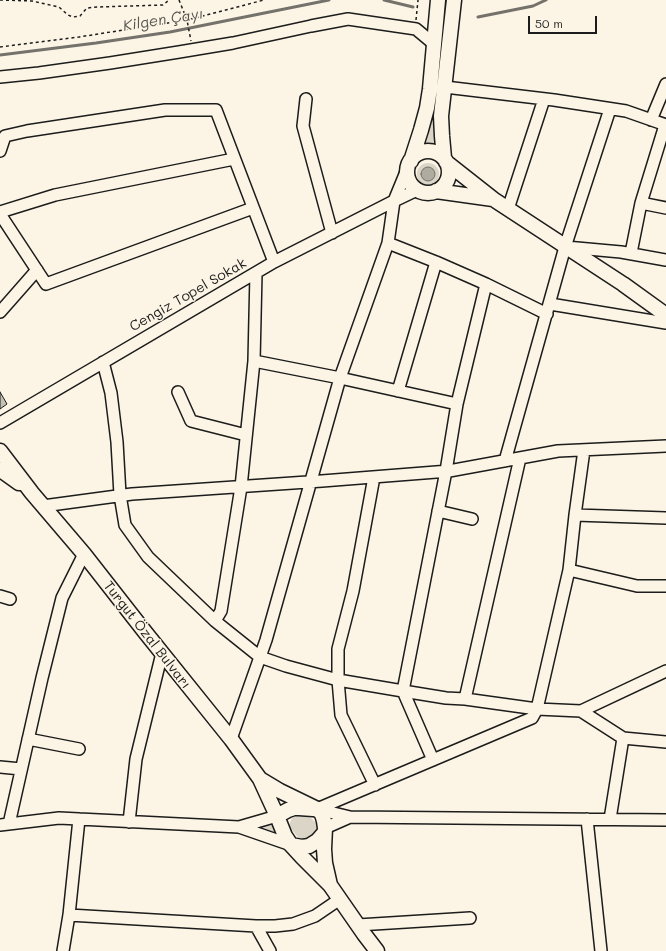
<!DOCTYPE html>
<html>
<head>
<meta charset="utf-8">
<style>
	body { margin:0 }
	#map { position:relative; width:666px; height:951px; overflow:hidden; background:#fcf5e5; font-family:Mali,sans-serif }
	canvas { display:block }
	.scale { position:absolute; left:528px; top:16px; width:69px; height:18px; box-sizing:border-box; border:2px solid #1c1c1c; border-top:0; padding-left:5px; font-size:12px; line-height:14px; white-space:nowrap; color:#1c1c1c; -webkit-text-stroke:3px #fcf5e5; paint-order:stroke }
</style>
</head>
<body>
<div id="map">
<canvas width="666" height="951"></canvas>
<div class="scale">50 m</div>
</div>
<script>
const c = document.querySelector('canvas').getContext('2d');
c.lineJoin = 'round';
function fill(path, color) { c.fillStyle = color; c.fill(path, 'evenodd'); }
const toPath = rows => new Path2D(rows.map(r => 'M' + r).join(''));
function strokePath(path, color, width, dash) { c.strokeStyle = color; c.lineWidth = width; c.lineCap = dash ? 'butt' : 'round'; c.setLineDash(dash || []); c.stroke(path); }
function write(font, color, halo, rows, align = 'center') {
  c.font = font + ' Mali,sans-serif'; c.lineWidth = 3; c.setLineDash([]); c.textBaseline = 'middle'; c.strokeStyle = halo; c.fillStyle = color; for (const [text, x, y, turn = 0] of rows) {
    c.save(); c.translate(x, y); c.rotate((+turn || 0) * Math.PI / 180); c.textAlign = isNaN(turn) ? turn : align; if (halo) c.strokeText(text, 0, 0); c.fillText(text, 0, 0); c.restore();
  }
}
fill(toPath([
	[437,86,437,148,424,146,431,124],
	'417 174a11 11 0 1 1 22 0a11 11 0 1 1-22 0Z',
	[299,815,305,816,311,818,317,824,318,829,317,832,307,840,299,838,296,835,290,827,290,823,292,818],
	[276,825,276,835,248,826]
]), '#dbd5c8');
const water = toPath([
	'421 174a7 7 0 1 1 14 0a7 7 0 1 1-14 0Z'
]);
fill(water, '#b0aba1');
strokePath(water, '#75726c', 1);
strokePath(toPath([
	[384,0,413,7],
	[478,17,533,6,546,0],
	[0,55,96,43,170,32,329,0]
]), '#75726c', 3);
const building = toPath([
	[0,392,7,404,0,409,0,392]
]);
fill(building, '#c4c0b3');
strokePath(building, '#1c1c1c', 1);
const minor = toPath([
	[0,77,39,73,110,63,179,52,233,43,311,26,348,19,416,29,434,44],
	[445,87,554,100,626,111,666,125],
	[306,99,303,126,332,233],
	[651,120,666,84],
	[0,151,5,136,27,131,165,110,216,110,274,262],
	[408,167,394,201,417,190],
	[641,203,666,208],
	[508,209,544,99],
	[0,212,55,195,234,159],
	[0,214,46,284,253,208],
	[388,243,436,262,486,284,547,314],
	[566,247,621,252,666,260],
	[631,253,641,203,665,125],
	[550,304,666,323],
	[0,312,37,270],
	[254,361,340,378,457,404],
	[103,362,111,393,117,442,120,495,125,525,148,557,215,621,260,657,286,666,338,680,403,691,446,698,465,699,537,709,581,711,666,671],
	[398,391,436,262],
	[178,392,191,421,246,435],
	[0,423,274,262,394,201],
	[505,461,565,247,610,109],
	[374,477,353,591,338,649,338,680,341,715,375,785],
	[43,506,132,494,322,481,449,471,558,451,666,446],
	[438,511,472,519],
	[575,515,666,518],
	[569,570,637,586,666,586],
	[0,596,10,599],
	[215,621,221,611,241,487,254,361,256,273],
	[465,699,520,458],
	[581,711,623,738,666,742],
	[28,739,79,749],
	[231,739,266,640,340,378,388,243,394,201],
	[433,760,403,691,446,471,457,404,486,284],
	[0,767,21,769],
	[317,809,532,718,537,709,569,570,575,515,584,450],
	[317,809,350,817,666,820],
	[587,819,601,951],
	[610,819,623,738],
	[129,822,136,759,162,653],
	[9,824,42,678,62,598,84,554],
	[0,825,59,818,239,827,291,845],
	[239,827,277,816],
	[325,828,350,817],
	[69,915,256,926,275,926,293,924,315,916,340,899],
	[358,925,470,918],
	[256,926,270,951],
	[63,951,69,915,79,819]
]);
const major = toPath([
	'407 172a21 21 0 1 1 42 0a21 21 0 1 1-42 0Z',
	[444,158,442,136,441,116,454,0],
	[411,161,421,130,427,108,430,89,438,0],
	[436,191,493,199,446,162],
	[493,199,623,284,666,315],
	[0,451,32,493,84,554,145,632,231,739,260,779,277,816,285,836,291,845,302,857,330,885,364,934,377,951],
	[0,470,5,473,19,483],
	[260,779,280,791,317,809,322,814,324,821,325,828,324,849,325,863,330,885],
	[277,816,288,810,294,808,299,808,313,809],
	[291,845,302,847,309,846,317,841,324,833]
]);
strokePath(minor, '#1c1c1c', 14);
strokePath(major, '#1c1c1c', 17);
strokePath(toPath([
	[0,0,32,1,59,7,68,15,73,17,80,16,87,8,97,7,163,5,169,0],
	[179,0,187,20,191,41],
	[416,20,418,0],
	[0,47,79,37,187,20,264,0]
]), '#1c1c1c', 1.5, [3, 3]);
strokePath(minor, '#fcf5e5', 11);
strokePath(major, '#fcf5e5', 14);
write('14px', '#1c1c1c', '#fcf5e5', [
	["Cengiz Topel Sokak",188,295,-30],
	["Turgut Özal Bulvarı",147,635,52]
]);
write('italic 15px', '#575551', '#fcf5e5', [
	["Kilgen Çayı",163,20,-9]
]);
</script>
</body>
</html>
